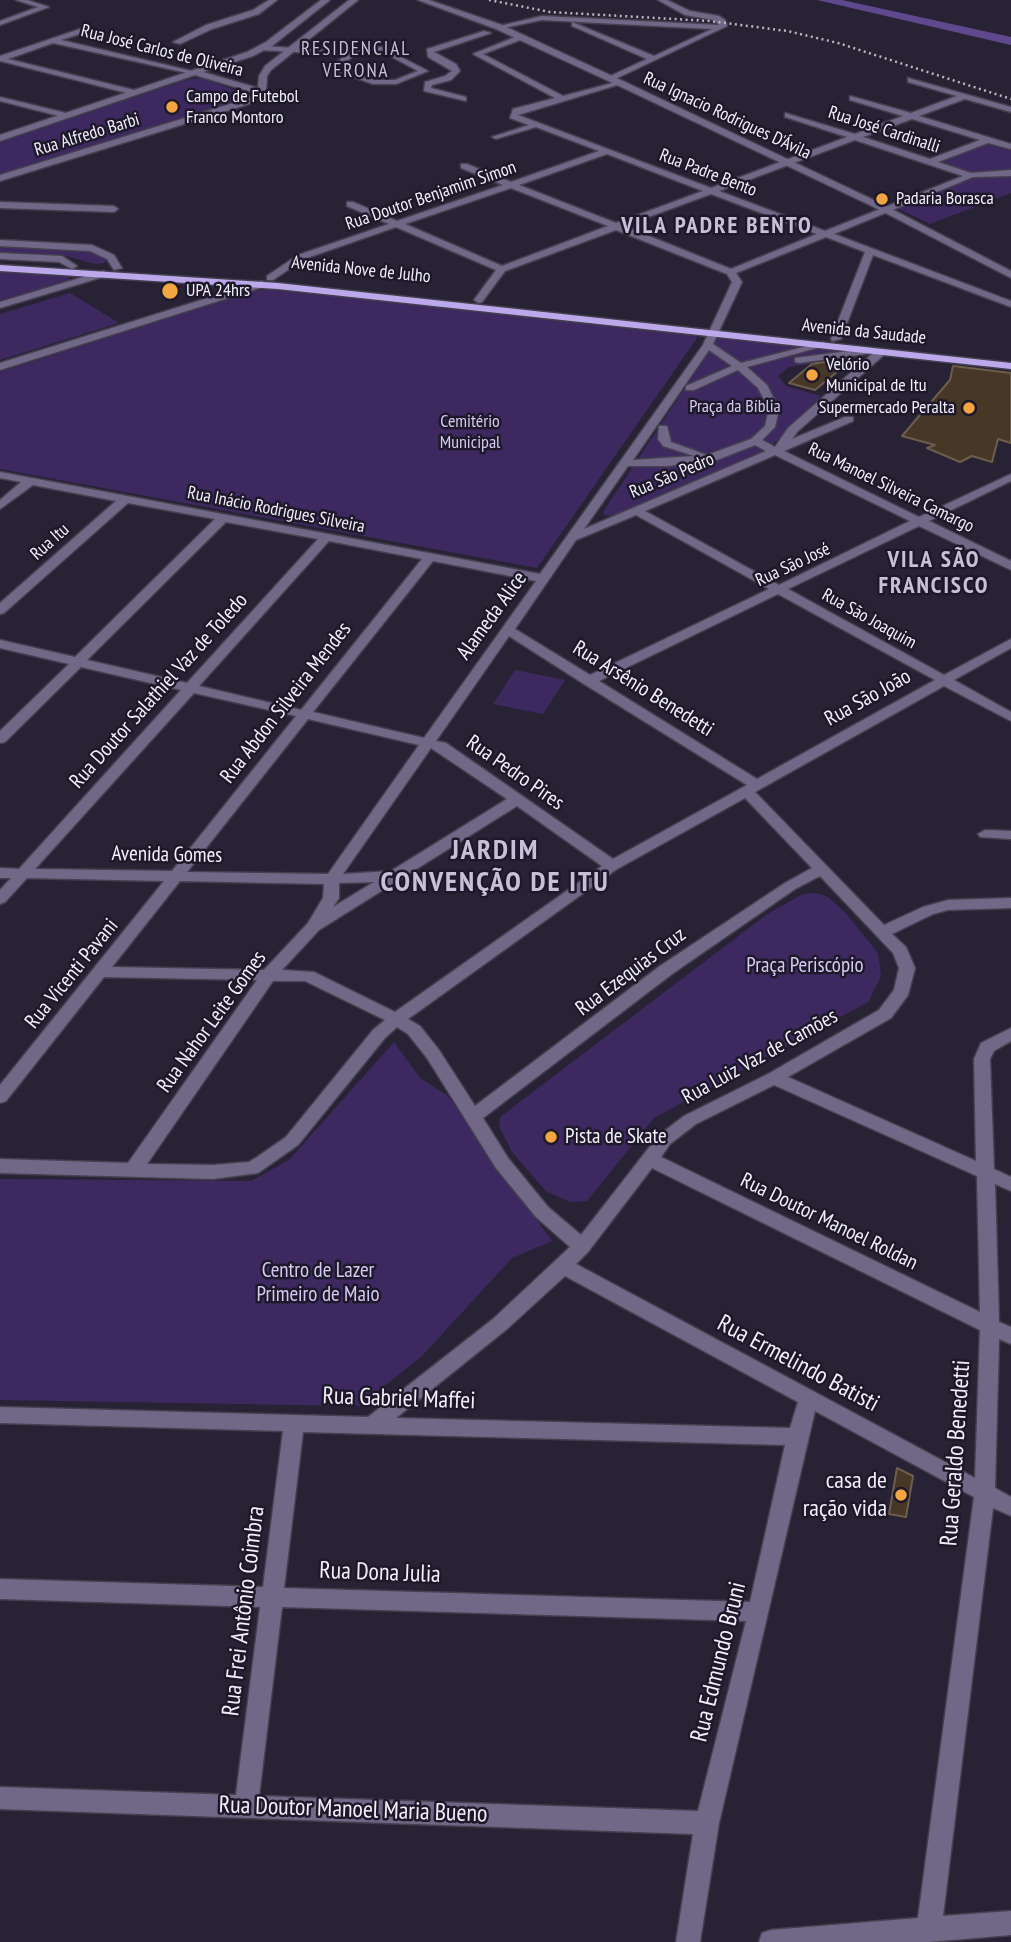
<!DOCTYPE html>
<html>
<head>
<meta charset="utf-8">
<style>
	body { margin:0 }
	canvas { display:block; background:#282334 }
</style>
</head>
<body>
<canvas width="1011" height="1942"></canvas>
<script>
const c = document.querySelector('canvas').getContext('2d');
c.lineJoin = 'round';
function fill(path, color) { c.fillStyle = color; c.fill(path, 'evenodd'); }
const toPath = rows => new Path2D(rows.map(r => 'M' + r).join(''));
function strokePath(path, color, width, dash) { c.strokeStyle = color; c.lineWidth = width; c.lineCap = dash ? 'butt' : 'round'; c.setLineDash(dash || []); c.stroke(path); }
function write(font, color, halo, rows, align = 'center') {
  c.font = font + ' "PT Sans Narrow",sans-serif'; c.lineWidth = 5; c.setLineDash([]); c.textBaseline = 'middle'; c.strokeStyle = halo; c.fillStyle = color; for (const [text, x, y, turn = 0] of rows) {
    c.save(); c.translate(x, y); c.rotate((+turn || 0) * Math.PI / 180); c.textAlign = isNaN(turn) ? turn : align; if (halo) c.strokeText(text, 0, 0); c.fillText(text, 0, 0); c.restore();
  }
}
fill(toPath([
	[202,78,251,96,0,176,0,142,189,79],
	[984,144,1011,150,1011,193,930,224,899,209,976,176,941,161],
	[0,244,85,249,109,257,104,263,95,264,66,256,0,254],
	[0,271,60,274,70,278,66,282,0,302],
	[272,289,696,336,697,338,537,568,0,469,0,372,254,291],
	[70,293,119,323,0,360,0,314],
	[718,338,850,351,858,357,789,367,778,376,786,386,821,396,778,440,760,452,613,516,604,515,603,512],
	[515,670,565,680,543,714,493,704],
	[817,893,828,897,844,911,878,953,881,976,868,1002,654,1118,587,1201,570,1202,546,1191,512,1152,499,1126,500,1117,766,915,803,894],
	[394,1042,420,1078,448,1096,552,1241,512,1258,422,1356,359,1406,0,1400,0,1179,251,1181,289,1160]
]), '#3d2860');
fill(toPath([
	[817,0,842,0,1011,37,1011,45,817,0]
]), '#60488e');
const building = toPath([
	[824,362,843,367,815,390,789,383,812,364,824,362],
	[953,366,1011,373,1011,443,998,439,992,462,972,456,960,462,927,448,935,445,902,436,950,380,953,366],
	[897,1468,913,1476,906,1517,889,1514,897,1468]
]);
fill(building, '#463727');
strokePath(building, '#6d5d4c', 2);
const minor = toPath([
	[16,0,27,0,49,7,0,25,0,21,38,7,16,0],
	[269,0,277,0,259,14,212,29,180,44,173,42,206,25,253,10,269,0],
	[658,0,667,0,690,11,719,16,725,20,727,26,611,81,608,77,647,59,572,26,572,22,654,56,712,29,542,20,499,29,495,27,542,16,719,25,714,20,685,15,658,0],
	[83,28,86,32,61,40,200,73,196,75,53,43,8,59,138,91,135,95,0,61,0,56,83,28],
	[484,31,491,33,434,52,456,64,460,71,451,80,432,85,431,88,466,97,466,101,424,91,425,82,445,76,452,71,428,57,427,49,484,31],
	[520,35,523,39,483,54,563,96,620,81,624,83,518,115,711,188,847,137,785,117,785,113,855,134,903,116,850,100,850,96,911,113,957,96,908,82,908,78,1011,107,1011,112,965,99,919,116,1011,144,1011,149,988,143,938,162,971,173,1011,170,1011,176,973,177,834,234,1011,301,1011,307,873,255,841,339,832,341,831,339,865,252,826,237,736,273,742,282,713,344,741,363,823,342,828,345,747,367,767,385,779,409,775,427,762,440,775,447,788,428,873,353,799,363,795,362,795,358,871,348,876,351,885,350,885,354,797,432,792,439,845,417,853,417,853,421,784,451,919,517,1011,474,1011,481,929,521,1011,561,1011,570,919,526,788,589,944,675,1011,639,1011,648,954,680,1011,712,1011,721,944,686,755,792,884,925,923,907,948,900,1011,898,1011,908,948,910,933,914,892,934,906,947,915,968,908,995,891,1018,788,1077,976,1161,974,1059,981,1043,1011,1028,1011,1041,994,1051,990,1059,994,1169,1011,1177,1011,1191,995,1184,999,1322,1011,1327,1011,1344,999,1339,995,1488,1011,1497,1011,1516,993,1508,943,1916,1011,1911,1011,1935,929,1942,759,1942,762,1933,771,1930,918,1918,974,1497,815,1411,719,1823,700,1942,676,1942,693,1834,0,1809,0,1787,236,1795,260,1607,0,1599,0,1579,263,1587,283,1431,0,1423,0,1407,368,1417,493,1319,570,1247,536,1217,496,1168,427,1058,408,1034,397,1027,385,1038,298,1145,258,1173,213,1179,0,1173,0,1159,128,1163,257,980,104,977,6,1101,0,1103,0,1085,164,881,27,878,5,902,0,904,0,890,11,878,0,878,0,868,19,869,181,690,81,667,5,742,0,743,0,731,69,664,0,648,0,640,75,657,215,519,128,503,4,613,0,614,0,603,116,501,33,485,0,509,0,500,21,482,0,478,0,472,540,574,703,345,732,282,727,274,616,230,505,271,482,302,479,303,474,300,496,270,396,227,304,259,273,280,267,280,267,276,298,255,389,224,347,206,347,202,353,202,397,221,503,185,461,168,461,164,467,164,511,182,599,151,536,127,496,139,492,137,529,125,510,118,513,109,555,98,473,54,520,35],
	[912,119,980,140,930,159,863,137,912,119],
	[855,140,963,176,825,231,719,191,855,140],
	[607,154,703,191,616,223,519,185,607,154],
	[511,188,608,226,502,266,405,224,511,188],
	[711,194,817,234,731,269,624,226,711,194],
	[709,350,732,366,686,386,686,390,694,390,738,370,758,388,769,409,765,426,751,439,707,455,671,442,667,426,659,426,658,439,663,446,694,456,633,460,709,350],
	[755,445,766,451,584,529,628,466,668,466,717,460,755,445],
	[775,455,910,521,779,585,645,511,775,455],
	[636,515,769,589,590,675,515,629,576,540,636,515],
	[226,522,318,539,187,683,87,660,226,522],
	[329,541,422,559,301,710,199,686,329,541],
	[433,561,536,581,424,738,313,712,433,561],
	[778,594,935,680,757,779,599,681,778,594],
	[509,636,584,684,747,785,613,859,446,743,436,741,509,636],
	[194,693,296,716,172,871,35,869,194,693],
	[308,719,419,745,328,874,187,872,308,719],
	[431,748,507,799,391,871,343,874,431,748],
	[745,798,812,868,785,883,660,966,475,1106,439,1050,420,1026,408,1019,617,869,745,798],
	[517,806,602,866,395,1012,314,972,282,970,319,930,517,806],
	[820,876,893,953,899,968,894,990,879,1010,768,1074,684,1116,658,1136,581,1235,548,1207,508,1158,483,1118,672,974,795,889,820,876],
	[180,881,324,884,323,898,308,923,264,970,112,967,180,881],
	[374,882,333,907,339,898,339,883,374,882],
	[273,981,305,981,385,1020,373,1030,286,1137,257,1157,249,1162,213,1165,147,1164,273,981],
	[774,1085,977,1176,980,1312,661,1157,670,1144,696,1124,774,1085],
	[652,1168,980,1330,975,1478,576,1264,588,1252,652,1168],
	[565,1276,798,1402,790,1428,396,1418,507,1329,565,1276],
	[303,1432,785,1445,750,1602,284,1588,303,1432],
	[282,1607,746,1621,698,1811,259,1796,282,1607],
	[263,46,344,51,382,47,428,71,396,84,373,84,333,70,333,66,345,55,260,50,263,46],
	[381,51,418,71,395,80,374,80,341,67,355,54,381,51],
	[0,97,70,114,71,116,67,118,0,101,0,97],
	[0,202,114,206,118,209,114,212,0,208,0,202],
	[0,240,92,245,114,255,122,268,114,270,107,259,90,251,0,246,0,240],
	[103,271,106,272,106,276,0,308,0,302,103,271],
	[985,830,1011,831,1011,839,980,837,978,834,985,830]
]);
const tertiary = toPath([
	[321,0,330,0,272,46,253,56,203,72,258,88,259,76,265,66,349,0,358,0,271,70,267,76,266,92,249,104,0,181,0,175,243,100,255,93,195,75,0,141,0,135,247,52,266,42,321,0],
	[418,0,429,0,502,25,623,81,880,203,1011,271,1011,278,874,207,617,85,496,29,418,0],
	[0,253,62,256,77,266,72,269,59,262,0,259,0,253],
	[262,281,267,284,266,286,0,370,0,363,262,281]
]);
const primary = toPath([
	[0,265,278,283,1011,363,1011,369,278,289,0,271,0,265]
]);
strokePath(minor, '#444050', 3);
strokePath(tertiary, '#444050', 3);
strokePath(primary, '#444050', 3);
fill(minor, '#716887');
fill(tertiary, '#716887');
fill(primary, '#bca9eb');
strokePath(toPath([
	[489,0,550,12,710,21,787,31,838,43,1011,99]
]), '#b9b5c2', 2.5, [2, 3.5]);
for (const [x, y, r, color] of [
	[172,107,7,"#f2a541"],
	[882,199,7,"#f2a541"],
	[170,291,9,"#f2a541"],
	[812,375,7,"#f2a541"],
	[969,408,7,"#f2a541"],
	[551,1137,7,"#f2a541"],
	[901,1495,7,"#f2a541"]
]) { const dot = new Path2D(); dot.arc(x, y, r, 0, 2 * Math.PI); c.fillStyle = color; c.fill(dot); strokePath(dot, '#1e192a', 2.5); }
write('18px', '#f2effb', '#1e192a', [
	["Rua José Carlos de Oliveira",162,51,14],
	["Rua Ignacio Rodrigues D'Ávila",727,116,25],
	["Rua José Cardinalli",884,130,18],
	["Rua Alfredo Barbi",87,135,-17],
	["Rua Padre Bento",708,173,21],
	["Rua Doutor Benjamim Simon",431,196,-19],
	["Avenida Nove de Julho",361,270,6],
	["Avenida da Saudade",864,332,6],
	["Rua São Pedro",672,476,-23],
	["Rua Manoel Silveira Camargo",891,488,26],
	["Rua Inácio Rodrigues Silveira",276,510,11],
	["Rua Itu",50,542,-42],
	["Rua São José",793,565,-25],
	["Rua São Joaquim",869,619,29]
]);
write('18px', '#f2effb', '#1e192a', [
	["Campo de Futebol",186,97],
	["Franco Montoro",186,118],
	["Padaria Borasca",896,199],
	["UPA 24hrs",186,291],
	["Velório",826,365],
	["Municipal de Itu",826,386],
	["Supermercado Peralta",955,408,"right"]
], 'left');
write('18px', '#d4c9f1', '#1e192a', [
	["Praça da Bíblia",735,407],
	["Cemitério",470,422],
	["Municipal",470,443]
]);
c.letterSpacing = '2px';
write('19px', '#c7c0d8', '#1e192a', [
	["RESIDENCIAL",356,50],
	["VERONA",356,72]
]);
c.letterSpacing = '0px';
write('21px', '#f2effb', '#1e192a', [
	["Alameda Alice",492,616,-54],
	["Rua Arsênio Benedetti",643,689,32],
	["Rua Doutor Salathiel Vaz de Toledo",159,691,-48],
	["Rua São João",868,698,-29],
	["Rua Abdon Silveira Mendes",286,703,-52],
	["Rua Pedro Pires",515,773,35],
	["Avenida Gomes",167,855,1],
	["Rua Ezequias Cruz",631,972,-37],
	["Rua Vicenti Pavani",72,974,-51],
	["Rua Nahor Leite Gomes",212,1022,-54],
	["Rua Luiz Vaz de Camões",760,1057,-29],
	["Rua Doutor Manoel Roldan",829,1222,26]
]);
write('21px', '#d4c9f1', '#1e192a', [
	["Praça Periscópio",805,966],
	["Centro de Lazer",318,1271],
	["Primeiro de Maio",318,1295]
]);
write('21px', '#f2effb', '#1e192a', [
	["Pista de Skate",565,1137]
], 'left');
c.letterSpacing = '2px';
write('bold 23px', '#c7c0d8', '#1e192a', [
	["VILA PADRE BENTO",717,226],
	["VILA SÃO",934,560],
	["FRANCISCO",934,586]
]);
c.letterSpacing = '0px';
write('24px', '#f2effb', '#1e192a', [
	["Rua Ermelindo Batisti",798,1364,28],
	["Rua Gabriel Maffei",399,1399,2],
	["Rua Geraldo Benedetti",956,1453,-86],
	["Rua Dona Julia",380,1573,2],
	["Rua Frei Antônio Coimbra",244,1611,-83],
	["Rua Edmundo Bruni",719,1662,-76],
	["Rua Doutor Manoel Maria Bueno",353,1810,2]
]);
write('24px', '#f2effb', '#1e192a', [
	["casa de",887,1481],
	["ração vida",887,1509]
], 'right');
c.letterSpacing = '2px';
write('bold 28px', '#c7c0d8', '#1e192a', [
	["JARDIM",495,851],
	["CONVENÇÃO DE ITU",495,883]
]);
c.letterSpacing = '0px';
</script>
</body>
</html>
